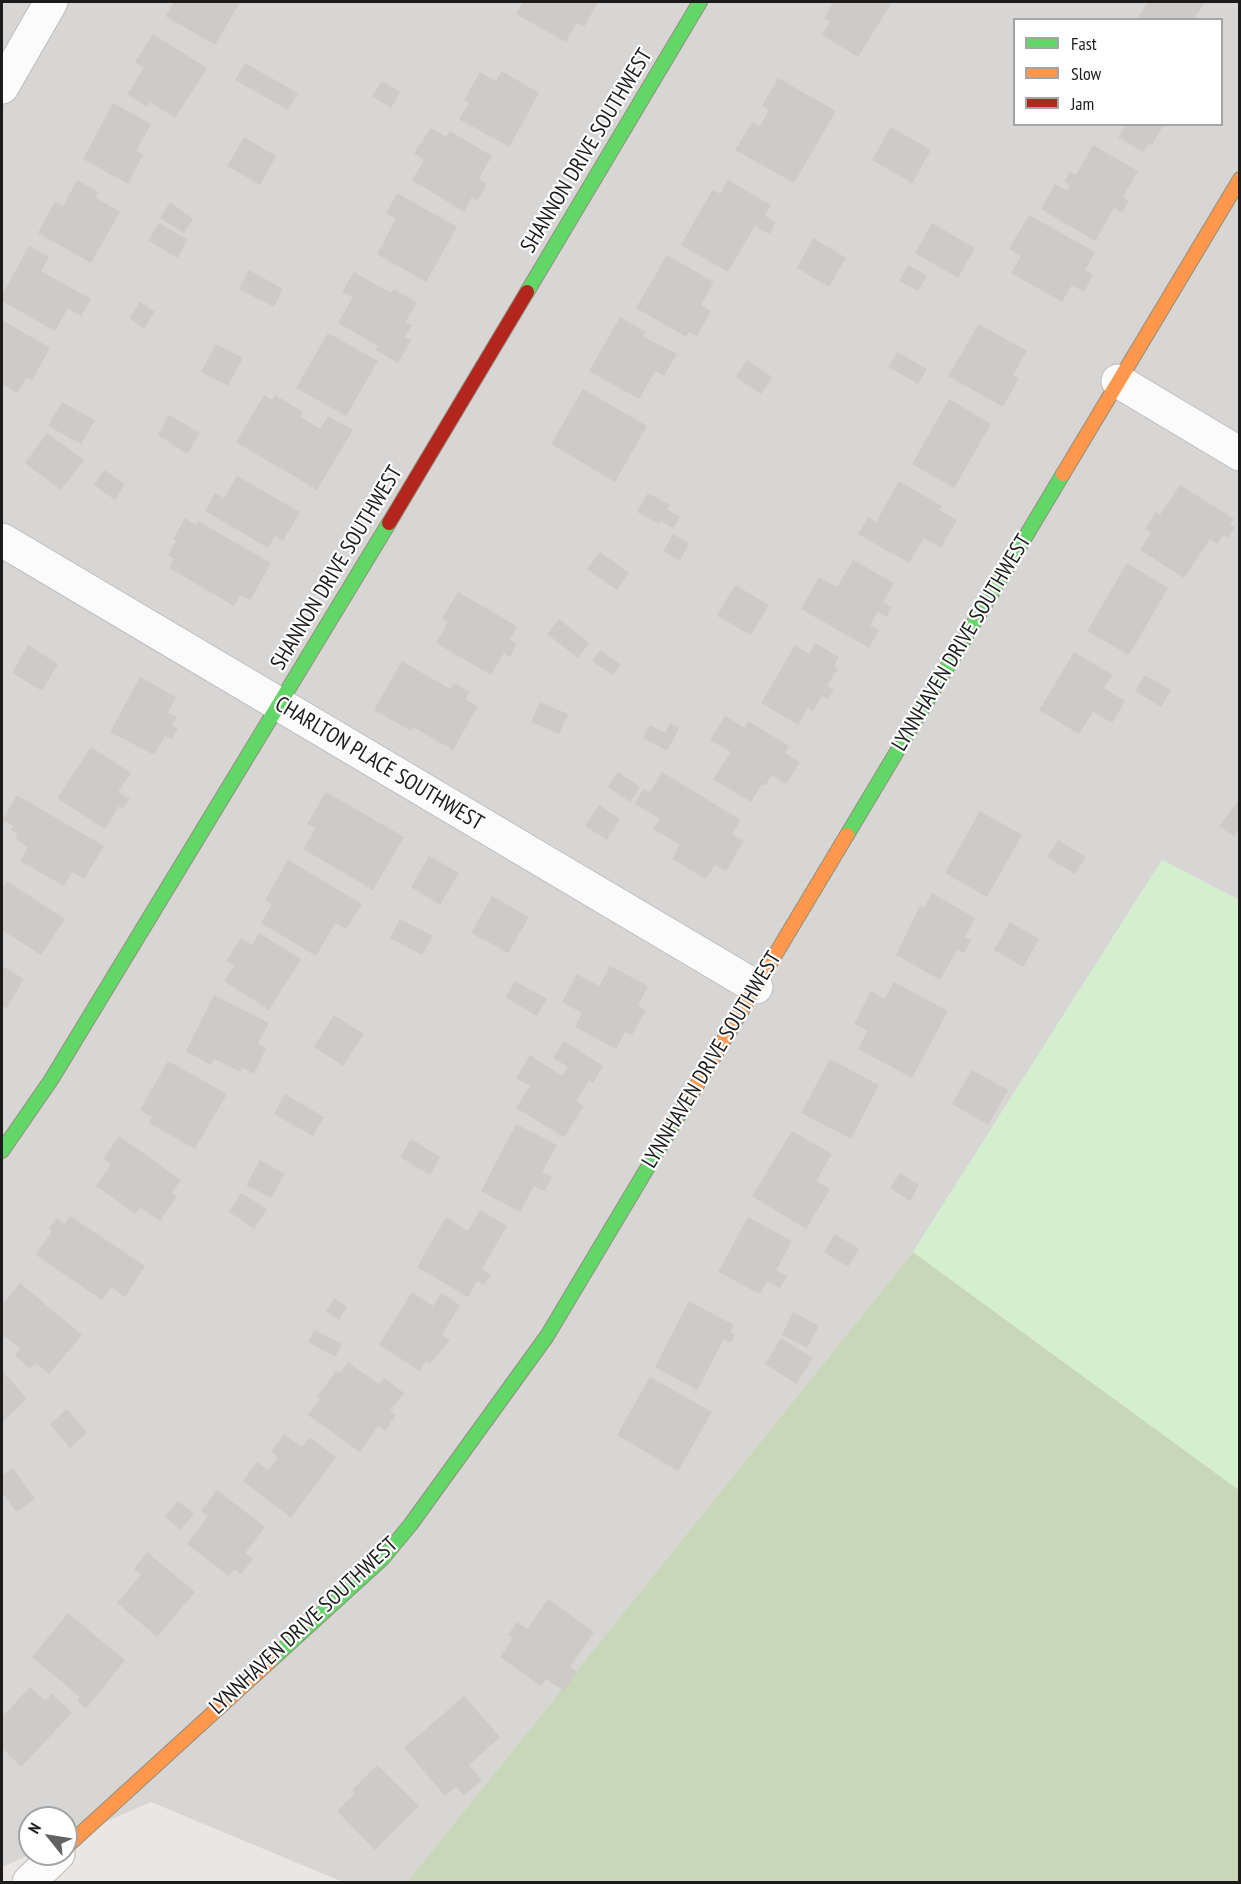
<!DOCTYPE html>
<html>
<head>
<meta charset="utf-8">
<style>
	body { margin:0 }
	#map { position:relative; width:1241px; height:1884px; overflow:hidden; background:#e9e6e3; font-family:"PT Sans Narrow",sans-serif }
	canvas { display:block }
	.frame { position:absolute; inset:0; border:3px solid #1b1b1b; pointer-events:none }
	.legend { position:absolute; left:1013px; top:18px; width:210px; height:108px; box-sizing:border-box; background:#fff; border:2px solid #a4a4a4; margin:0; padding:8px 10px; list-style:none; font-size:18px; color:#1b1b1b }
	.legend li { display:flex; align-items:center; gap:12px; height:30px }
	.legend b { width:30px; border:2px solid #a4a4a4 }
	.north { position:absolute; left:18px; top:1806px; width:60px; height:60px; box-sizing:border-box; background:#fff; border:2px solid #a4a4a4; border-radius:50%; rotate:300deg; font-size:16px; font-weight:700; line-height:24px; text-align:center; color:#1b1b1b }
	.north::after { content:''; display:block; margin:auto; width:21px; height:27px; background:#636261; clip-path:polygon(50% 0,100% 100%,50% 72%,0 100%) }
</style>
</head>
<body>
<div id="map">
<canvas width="1241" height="1884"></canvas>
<div class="frame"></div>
<ul class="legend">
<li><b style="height:8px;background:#63d668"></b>Fast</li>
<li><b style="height:8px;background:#ff974d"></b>Slow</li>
<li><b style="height:8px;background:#b3261e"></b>Jam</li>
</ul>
<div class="north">N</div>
</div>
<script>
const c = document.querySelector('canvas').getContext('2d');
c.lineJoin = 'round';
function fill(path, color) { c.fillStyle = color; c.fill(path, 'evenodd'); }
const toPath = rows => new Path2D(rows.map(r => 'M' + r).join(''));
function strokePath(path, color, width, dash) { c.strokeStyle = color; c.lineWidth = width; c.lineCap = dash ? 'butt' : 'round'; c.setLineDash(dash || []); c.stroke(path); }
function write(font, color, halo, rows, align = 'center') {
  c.font = font + ' "PT Sans Narrow",sans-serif'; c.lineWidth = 4.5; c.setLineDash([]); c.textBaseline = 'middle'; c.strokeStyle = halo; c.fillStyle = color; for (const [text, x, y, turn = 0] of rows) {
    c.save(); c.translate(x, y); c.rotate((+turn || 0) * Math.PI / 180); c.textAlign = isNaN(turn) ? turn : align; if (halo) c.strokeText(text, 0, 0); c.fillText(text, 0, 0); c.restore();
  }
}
fill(toPath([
	[2,2,1239,2,1239,900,1162,860,913,1252,407,1882,343,1882,151,1802,66,1839,66,1818,30,1818,31,1854,2,1867],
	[1014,20,1222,20,1222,124,1014,124]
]), '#d8d6d5');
fill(toPath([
	[913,1252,1239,1490,1239,1882,407,1882]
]), '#c9d7b9');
fill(toPath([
	[1162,860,1239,900,1239,1490,913,1252]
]), '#d4efce');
fill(toPath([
	[174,2,240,2,215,45,165,16],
	[523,2,598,2,584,27,577,23,566,42,516,14],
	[830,2,892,2,858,57,822,35,830,22,824,19,833,3],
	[1148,2,1205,2,1193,20,1136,20],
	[153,34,207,68,175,118,150,102,147,107,127,94,144,68,135,62],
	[245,63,298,93,288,110,235,80],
	[502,71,539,93,509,147,459,119,469,103,464,100,480,72,496,81],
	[778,78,836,111,794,183,735,150,752,122,759,127,769,110,762,106],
	[382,81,400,92,391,108,372,96],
	[113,103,151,124,136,151,143,155,128,184,83,159],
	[1123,124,1164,124,1152,145,1149,143,1143,152,1118,137,1125,126],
	[891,127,931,150,912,183,872,160],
	[431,128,446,137,450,131,492,156,479,178,487,184,477,201,472,197,464,212,412,180,424,160,414,153],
	[244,137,276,156,260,185,227,166],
	[1093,145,1138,171,1123,197,1129,201,1122,213,1114,208,1095,241,1041,209,1055,184,1067,191,1070,185,1064,182,1070,171,1076,175],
	[77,180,98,192,95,197,120,212,91,263,38,233,55,201,63,206],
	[728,180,771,205,765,216,776,222,769,234,755,226,728,272,681,245,713,189,720,194],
	[397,193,457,227,426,282,377,254,396,219,386,213],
	[170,202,193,219,184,233,160,218],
	[1029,215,1095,252,1085,270,1093,275,1084,292,1072,285,1062,302,1011,273,1021,256,1009,249],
	[159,223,188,240,177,258,148,240],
	[932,223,975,248,958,278,915,253],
	[813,238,846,258,829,287,797,268],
	[29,246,49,257,41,271,91,299,81,316,68,308,55,331,2,301,2,295],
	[667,255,714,282,701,305,711,311,697,336,689,332,686,337,636,308],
	[908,265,927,275,918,291,899,281],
	[249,270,283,289,274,307,239,289],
	[354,272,391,293,394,289,417,303,406,322,412,325,405,337,411,340,398,363,375,350,378,346,338,323,353,297,342,292],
	[140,302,155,312,144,329,129,318],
	[620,317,646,332,643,336,677,354,664,376,655,371,639,399,589,371],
	[2,320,50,348,32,380,27,377,17,393,2,384],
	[979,324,1027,351,1013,375,1019,378,1003,407,948,376],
	[328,333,378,361,346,416,296,388],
	[216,344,243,358,228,386,201,372],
	[897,352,927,369,918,384,888,367],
	[747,360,772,377,761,394,736,377],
	[583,389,647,426,615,482,551,444],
	[264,395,272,400,275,395,303,412,300,416,320,429,328,416,353,430,317,490,236,442],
	[949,399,991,424,954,488,912,464],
	[62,402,95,420,81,444,48,426],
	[169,415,200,433,187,454,158,435],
	[47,433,84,460,61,490,25,463],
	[104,470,125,484,115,500,94,485],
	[237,476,300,512,283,541,275,536,268,548,205,511,215,493,224,498],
	[899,481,942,506,939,510,957,520,941,548,924,538,909,563,858,534,868,517,876,522],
	[1180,485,1234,519,1230,525,1235,527,1228,538,1223,535,1217,544,1210,539,1184,578,1140,550,1151,533,1145,529,1156,512,1160,515],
	[648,493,670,505,667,509,680,517,673,528,661,521,659,524,637,512],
	[185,518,196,525,198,521,271,563,250,600,241,595,234,606,169,568,174,559,168,555,176,541,173,539],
	[673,534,689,543,680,561,663,551],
	[600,552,629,573,617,590,587,569],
	[853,560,894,583,883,602,892,607,887,617,878,612,870,625,879,630,869,648,801,609,819,577,837,587],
	[1127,563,1168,588,1129,655,1087,631],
	[735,585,769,605,751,635,717,616],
	[458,592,517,626,510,640,517,643,510,657,504,653,491,675,436,643,448,622,442,618],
	[559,619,589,643,578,658,547,634],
	[815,643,839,657,834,666,838,669,827,686,834,690,828,699,822,696,813,711,808,708,798,725,761,703,795,645,809,654],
	[28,645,58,664,42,691,12,673],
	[600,650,621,665,613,675,592,661],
	[1074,652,1113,675,1104,688,1125,701,1112,723,1093,712,1079,734,1039,710],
	[402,661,450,689,454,683,470,692,465,699,478,706,453,750,413,727,411,731,374,710],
	[1145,675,1171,690,1161,707,1135,691],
	[140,677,176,697,168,713,177,717,172,725,178,728,172,739,165,736,154,755,110,732],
	[540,702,568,714,559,734,531,722],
	[725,716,745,728,748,721,789,746,785,753,800,762,786,784,772,775,765,786,762,784,751,802,713,779,731,752,710,740],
	[670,723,679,728,667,751,643,738,650,725,665,733],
	[91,747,131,773,118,792,130,799,123,809,119,806,105,829,57,798],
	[618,772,640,787,630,802,608,787],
	[662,772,741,820,732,834,744,841,726,871,715,865,706,879,672,859,680,845,653,829,660,819,635,804,643,789,650,792],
	[326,792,404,837,373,890,303,849,315,828,307,824],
	[17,795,104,846,84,879,72,872,64,886,20,861,28,847,15,839,18,834,11,830,13,826,2,820],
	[1240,799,1240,830,1234,837,1219,826],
	[599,805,620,819,607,840,585,826],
	[980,811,1022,835,987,897,945,873],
	[1058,840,1086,857,1075,874,1047,857],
	[429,856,459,873,440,905,411,887],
	[288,860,362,904,346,929,335,923,316,956,261,923,272,904,265,900],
	[7,881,65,919,41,955,2,930,2,890],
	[932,893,975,918,965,937,971,940,964,953,957,950,940,980,896,955,920,906,924,908],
	[492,896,529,917,508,953,471,933],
	[400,919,433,936,422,955,390,938],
	[1010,922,1039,939,1023,967,994,950],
	[259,933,301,959,269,1010,224,981,234,966,226,961,241,938,252,945],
	[2,966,24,979,7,1008,4,1006,2,1010],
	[610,966,648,986,638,1006,646,1010,632,1035,625,1032,616,1049,575,1027,582,1013,562,1002,577,974,599,986],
	[515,981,547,999,537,1016,506,998],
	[894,982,948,1011,912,1078,858,1049,867,1031,854,1024,871,991,885,999],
	[214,995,269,1023,258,1044,266,1048,254,1074,242,1067,240,1072,214,1059,211,1065,186,1051],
	[334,1015,364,1034,343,1066,314,1047],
	[564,1041,603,1066,593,1083,589,1081,576,1101,584,1106,564,1137,516,1108,530,1086,516,1078,530,1055,562,1076,568,1067,553,1058],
	[830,1059,879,1085,851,1139,801,1113],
	[168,1061,227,1094,195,1149,149,1123,152,1117,140,1110],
	[972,1070,1008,1090,988,1125,952,1104],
	[285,1094,324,1117,313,1136,274,1114],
	[516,1124,557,1145,542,1172,552,1177,545,1191,534,1186,520,1212,481,1191],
	[792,1131,832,1154,816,1181,830,1189,806,1229,752,1196],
	[119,1136,181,1180,172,1192,177,1196,160,1221,141,1208,135,1214,96,1186,111,1164,103,1159],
	[411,1139,440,1157,430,1175,400,1157],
	[260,1160,285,1174,271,1198,246,1185],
	[900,1173,919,1185,910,1201,890,1188],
	[241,1193,267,1209,254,1229,229,1212],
	[480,1210,507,1226,482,1269,491,1275,484,1285,477,1281,468,1297,417,1267,446,1217,468,1231],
	[70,1216,145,1266,125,1297,111,1287,102,1300,36,1255,52,1231,49,1229,56,1218,65,1224],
	[748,1217,792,1241,776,1270,787,1276,780,1288,767,1281,760,1294,718,1272],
	[835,1234,859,1249,848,1267,824,1252],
	[20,1283,82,1335,49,1374,36,1363,30,1369,15,1356,20,1349,2,1334,2,1305],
	[412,1292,433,1306,441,1293,460,1305,442,1335,450,1340,430,1364,426,1361,420,1371,379,1345],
	[334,1298,347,1307,339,1320,326,1311],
	[689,1301,734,1325,730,1332,735,1335,731,1343,724,1339,697,1390,655,1367],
	[793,1312,819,1326,807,1348,782,1335],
	[315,1330,342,1344,335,1357,308,1342],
	[781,1338,813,1358,796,1384,765,1364],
	[348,1362,379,1384,384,1378,404,1393,390,1411,396,1415,385,1431,378,1426,360,1452,308,1415,320,1399,317,1397,336,1371,340,1373],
	[2,1370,27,1399,2,1422],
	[650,1377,712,1412,678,1471,617,1435],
	[67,1409,87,1433,70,1448,50,1424],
	[284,1434,302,1447,310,1437,336,1457,291,1518,243,1481,257,1462,268,1470,278,1458,271,1452],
	[13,1468,35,1499,16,1512,2,1492,2,1476],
	[217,1490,265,1527,245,1553,253,1559,241,1574,234,1569,229,1576,187,1544,208,1516,201,1511],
	[178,1501,194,1514,181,1530,165,1517],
	[147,1552,195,1592,157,1637,117,1603,141,1575,134,1569],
	[548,1599,594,1632,570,1667,577,1672,564,1691,546,1679,541,1686,500,1657,513,1638,508,1635,517,1622,527,1629],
	[68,1613,125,1660,86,1709,77,1701,80,1697,32,1657],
	[30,1687,45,1701,52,1694,72,1713,21,1767,2,1748,2,1717],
	[464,1696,500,1737,469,1765,482,1780,464,1795,456,1787,445,1796,404,1748],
	[377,1765,419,1806,375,1850,337,1811,355,1793,352,1790]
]), '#cecac8');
const street = toPath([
	[2,87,51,2],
	[1118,381,1240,454],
	[2,540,756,987],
	[29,1882,58,1854]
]);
const fast = toPath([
	[527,292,700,2],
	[847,835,1063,474],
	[2,1151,51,1080,389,523],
	[270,1661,383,1558,411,1524,547,1336,688,1100]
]);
const slow = toPath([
	[1063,474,1240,179],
	[688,1100,847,835],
	[66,1847,270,1661]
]);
const jam = toPath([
	[389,523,527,292]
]);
strokePath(street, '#bfbdbc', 35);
strokePath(fast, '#928f7d', 16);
strokePath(slow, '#928f7d', 16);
strokePath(jam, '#928f7d', 16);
strokePath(street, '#fcfbfb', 33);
strokePath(fast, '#63d668', 14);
strokePath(slow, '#ff974d', 14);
strokePath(jam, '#b3261e', 14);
write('22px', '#1b1b1b', '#fff', [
	["SHANNON DRIVE SOUTHWEST",587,151,-59],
	["SHANNON DRIVE SOUTHWEST",337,568,-59],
	["LYNNHAVEN DRIVE SOUTHWEST",962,643,-59],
	["CHARLTON PLACE SOUTHWEST",379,764,31],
	["LYNNHAVEN DRIVE SOUTHWEST",712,1060,-59],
	["LYNNHAVEN DRIVE SOUTHWEST",304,1626,-43]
]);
</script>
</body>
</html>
